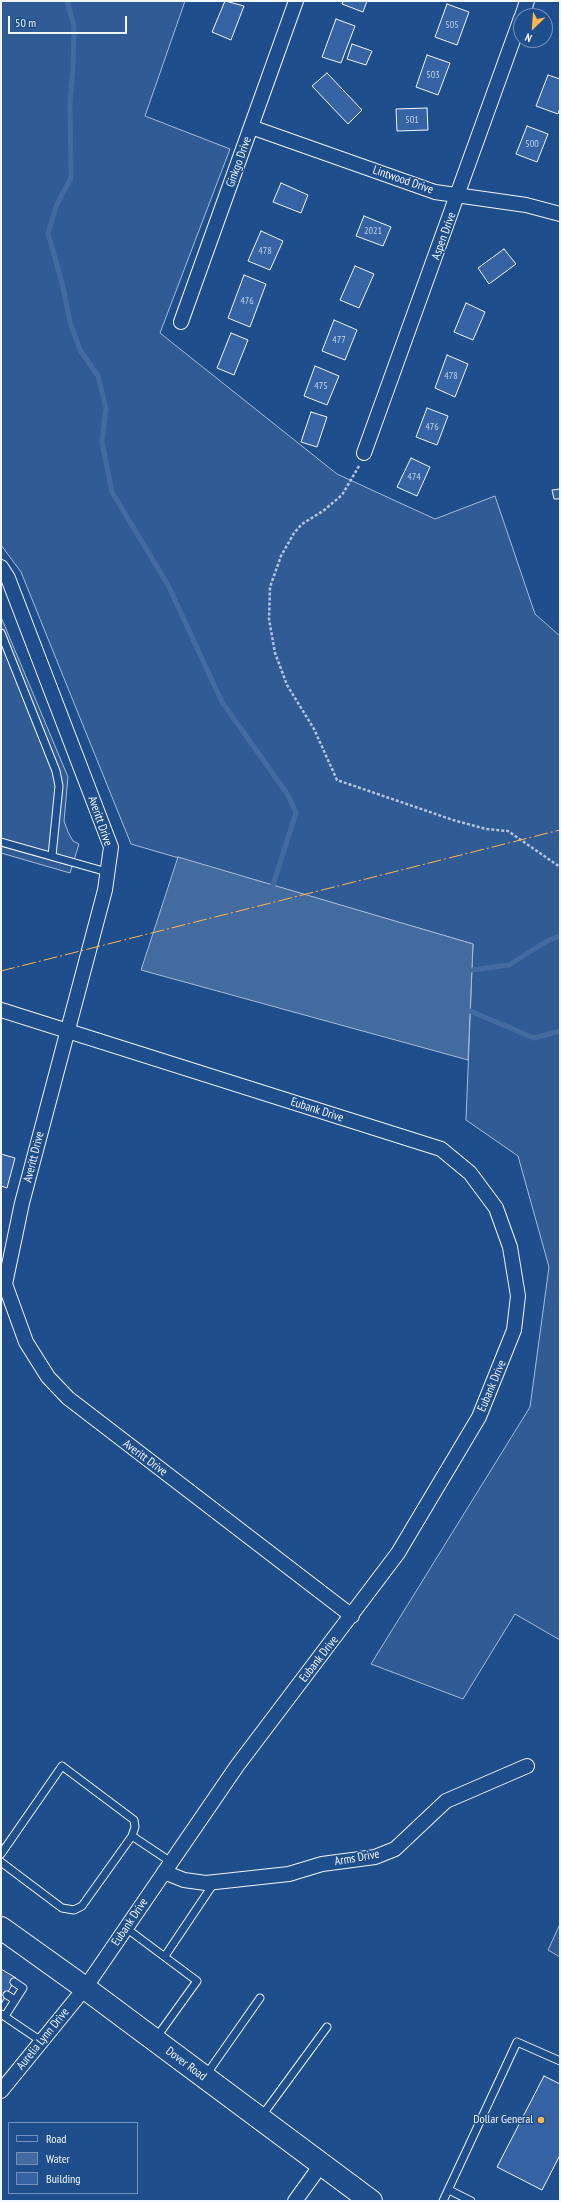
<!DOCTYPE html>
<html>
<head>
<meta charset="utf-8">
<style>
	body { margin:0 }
	#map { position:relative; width:561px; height:2202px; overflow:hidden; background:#1f4e8c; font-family:"PT Sans Narrow",sans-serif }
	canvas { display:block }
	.frame { position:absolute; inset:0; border:2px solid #f2f6ff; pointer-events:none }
	.legend { position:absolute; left:8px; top:2122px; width:130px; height:72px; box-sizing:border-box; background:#1f4e8c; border:1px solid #7391ba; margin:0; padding:5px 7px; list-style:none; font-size:12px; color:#f2f6ff }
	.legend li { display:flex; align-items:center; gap:8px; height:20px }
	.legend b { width:20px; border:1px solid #7391ba }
	.north { position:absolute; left:513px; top:8px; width:40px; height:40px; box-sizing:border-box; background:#1f4e8c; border:1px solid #7391ba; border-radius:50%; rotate:205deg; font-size:11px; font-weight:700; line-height:16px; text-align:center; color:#f2f6ff }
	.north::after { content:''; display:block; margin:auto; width:14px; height:18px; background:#ffb74d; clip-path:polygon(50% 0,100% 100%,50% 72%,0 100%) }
	.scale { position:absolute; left:8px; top:16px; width:119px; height:18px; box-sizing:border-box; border:2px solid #f2f6ff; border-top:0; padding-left:5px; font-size:12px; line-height:14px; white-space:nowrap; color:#f2f6ff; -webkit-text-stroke:3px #1f4e8c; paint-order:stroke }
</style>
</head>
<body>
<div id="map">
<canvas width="561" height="2202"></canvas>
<div class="frame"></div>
<ul class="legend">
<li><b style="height:5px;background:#1f4e8c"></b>Road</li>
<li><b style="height:11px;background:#446ba0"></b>Water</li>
<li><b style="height:11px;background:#3563a3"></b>Building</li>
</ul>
<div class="north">N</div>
<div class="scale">50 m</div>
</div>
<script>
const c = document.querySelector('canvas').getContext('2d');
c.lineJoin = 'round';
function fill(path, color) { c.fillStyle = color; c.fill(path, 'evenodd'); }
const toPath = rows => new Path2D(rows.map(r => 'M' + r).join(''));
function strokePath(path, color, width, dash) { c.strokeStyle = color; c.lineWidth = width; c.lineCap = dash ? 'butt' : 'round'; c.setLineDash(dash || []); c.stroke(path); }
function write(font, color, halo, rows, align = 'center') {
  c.font = font + ' "PT Sans Narrow",sans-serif'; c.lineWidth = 3; c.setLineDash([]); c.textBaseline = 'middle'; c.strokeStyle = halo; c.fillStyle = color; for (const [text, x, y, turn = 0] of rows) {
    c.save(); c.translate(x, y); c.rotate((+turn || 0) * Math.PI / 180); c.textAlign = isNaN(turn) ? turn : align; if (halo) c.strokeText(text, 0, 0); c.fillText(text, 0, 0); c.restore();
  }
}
const built = toPath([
	[1,1,185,1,145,116,230,149,160,333,337,474,435,519,495,496,535,614,560,636,560,1640,515,1614,463,1699,371,1664,530,1407,549,1267,518,1156,466,1120,473,944,131,844,21,572,1,545,1,1],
	[1,617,68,777,64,821,68,832,73,841,79,844,70,873,1,853,1,617],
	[560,1924,560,1957,548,1950,560,1924]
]);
fill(built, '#305b95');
strokePath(built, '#a8bbd7', 1);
const water = toPath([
	[178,857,473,944,468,1060,141,970,178,857]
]);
fill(water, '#446ba0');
strokePath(water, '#a8bbd7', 1);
strokePath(toPath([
	[67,1,74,26,73,68,70,101,71,178,57,204,48,233,63,287,70,322,80,350,98,376,106,408,102,442,112,492,168,585,222,702,288,795,296,813,273,885],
	[472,970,509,965,547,941,560,936],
	[470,1011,534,1038,560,1031]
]), '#446ba0', 5);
const building = toPath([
	[225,1,244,6,231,40,212,32,225,1],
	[343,1,367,1,363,12,342,4,343,1],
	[447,4,469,12,457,45,435,37,447,4],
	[336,19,355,26,341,63,322,57,336,19],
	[352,44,372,51,366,65,347,59,352,44],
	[427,55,450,63,438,95,416,87,427,55],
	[327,73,362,110,348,124,312,86,327,73],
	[548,75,560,79,560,108,558,114,536,106,548,75],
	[427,108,428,130,397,131,396,109,427,108],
	[527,126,548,134,537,162,516,154,527,126],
	[281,183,308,195,301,213,273,202,281,183],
	[364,216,391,227,383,246,356,236,364,216],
	[261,231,283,241,270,270,248,261,261,231],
	[504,249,516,264,489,284,478,268,504,249],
	[355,266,374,274,359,308,340,300,355,266],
	[244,275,266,284,250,327,228,318,244,275],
	[466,303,485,312,473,340,454,332,466,303],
	[334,320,357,330,345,360,322,351,334,320],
	[231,333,248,340,234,375,217,368,231,333],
	[447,355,468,364,455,397,435,388,447,355],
	[315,366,339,376,327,405,304,396,315,366],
	[427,408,448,416,437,445,416,437,427,408],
	[311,412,327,417,317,447,301,442,311,412],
	[411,458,430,467,417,496,397,487,411,458],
	[560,489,560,499,554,499,552,490,560,489],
	[1,1154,15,1158,7,1188,1,1186,1,1154],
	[1,1969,16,1978,1,2004,1,1969],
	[544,2076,560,2084,560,2155,542,2190,497,2167,544,2076]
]);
fill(building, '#3563a3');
strokePath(building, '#f2f6ff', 1);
const lane = toPath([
	[1,633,56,771,59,786,52,856],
	[1,842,107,872],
	[132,1836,171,1862],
	[1,1854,62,1766,134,1820,135,1827,132,1836,82,1906,74,1910,62,1908,1,1862],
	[126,1928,197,1981,156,2038],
	[165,1956,214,1883],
	[7,1995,15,2000],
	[1,2014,41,2041],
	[5,2016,23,1988,14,1982],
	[206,2075,260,1998],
	[261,2117,327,2027],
	[449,2190,471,2201],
	[443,2201,517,2042,560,2061]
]);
const street = toPath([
	[522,16,527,1],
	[251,127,435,192,526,205,560,214],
	[181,322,296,1],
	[364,453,521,18],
	[1,567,8,578,111,847,105,890,22,1203,5,1284,26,1342,48,1377,68,1398,352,1616],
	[1,1010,441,1149,470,1173,496,1208,510,1247,518,1296,514,1330,479,1417,398,1553,237,1766,85,1988,1,2091],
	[164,1872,184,1880,206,1883,289,1874,322,1864,375,1857,395,1849,446,1801,527,1766],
	[295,2201,321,2165]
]);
const primary = toPath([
	[1,1928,85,1988,371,2201]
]);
strokePath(lane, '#f2f6ff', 9);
strokePath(street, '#f2f6ff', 16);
strokePath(primary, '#f2f6ff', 24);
strokePath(toPath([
	[359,466,342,495,323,511,302,524,294,533,281,556,270,587,269,619,275,653,287,685,314,729,337,780,453,820,486,829,508,831,560,867]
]), '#b3c4dc', 2.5, [3, 2]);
strokePath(lane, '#1f4e8c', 7);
strokePath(street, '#1f4e8c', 14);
strokePath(primary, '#1f4e8c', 22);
strokePath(toPath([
	[1,971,560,830]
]), '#ffb74d', 1, [14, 3, 2, 3]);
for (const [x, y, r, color] of [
	[541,2120,4,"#ffb74d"]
]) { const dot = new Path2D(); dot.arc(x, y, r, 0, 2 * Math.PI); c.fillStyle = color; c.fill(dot); strokePath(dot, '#1f4e8c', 1.5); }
write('10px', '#c3d1e8', null, [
	["505",452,25],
	["503",433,75],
	["501",412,120],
	["500",532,144],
	["2021",373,231],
	["478",265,251],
	["476",247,301],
	["477",339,340],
	["478",451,376],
	["475",321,386],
	["476",432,427],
	["474",414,477]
]);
write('12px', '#f2f6ff', '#1f4e8c', [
	["Ginkgo Drive",239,162,-70],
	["Lintwood Drive",403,180,19],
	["Aspen Drive",444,236,-70],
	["Averitt Drive",100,821,71],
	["Eubank Drive",317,1110,18],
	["Averitt Drive",34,1157,-76],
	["Eubank Drive",492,1386,-67],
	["Averitt Drive",145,1458,37],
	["Eubank Drive",319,1659,-52],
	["Arms Drive",357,1858,-10],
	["Eubank Drive",130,1922,-56],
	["Aurelia Lynn Drive",43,2039,-51],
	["Dover Road",186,2064,37]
]);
write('12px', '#f2f6ff', '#1f4e8c', [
	["Dollar General",533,2120]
], 'right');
</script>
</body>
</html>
